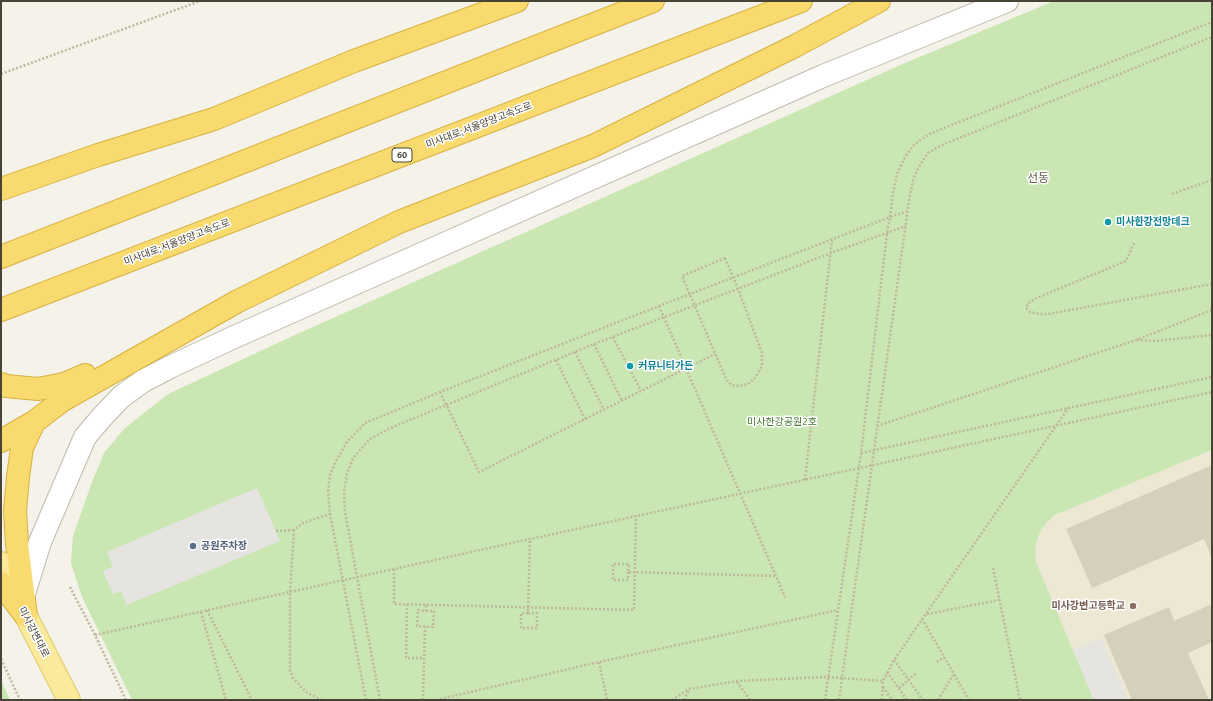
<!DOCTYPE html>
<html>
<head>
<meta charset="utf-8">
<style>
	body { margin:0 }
	#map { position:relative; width:1213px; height:701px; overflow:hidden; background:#f4f2e9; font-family:Ubuntu,sans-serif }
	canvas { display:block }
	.frame { position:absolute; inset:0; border:2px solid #474337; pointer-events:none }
</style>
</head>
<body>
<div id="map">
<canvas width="1213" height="701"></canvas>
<div class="frame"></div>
</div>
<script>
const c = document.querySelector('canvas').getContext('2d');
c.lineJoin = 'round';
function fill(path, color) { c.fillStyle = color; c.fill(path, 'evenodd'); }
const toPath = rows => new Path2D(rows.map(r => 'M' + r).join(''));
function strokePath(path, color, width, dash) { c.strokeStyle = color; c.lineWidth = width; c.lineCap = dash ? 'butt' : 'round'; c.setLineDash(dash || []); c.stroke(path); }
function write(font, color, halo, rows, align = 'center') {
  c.font = font + ' Ubuntu,"Noto Sans KR",sans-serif'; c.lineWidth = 3; c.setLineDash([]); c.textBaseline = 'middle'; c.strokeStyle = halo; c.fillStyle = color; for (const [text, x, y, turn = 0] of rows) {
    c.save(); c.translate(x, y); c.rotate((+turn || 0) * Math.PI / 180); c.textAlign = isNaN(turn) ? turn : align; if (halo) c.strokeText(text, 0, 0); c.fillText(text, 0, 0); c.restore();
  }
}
fill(toPath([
	[1212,450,1212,700,1094,700,1036,562,1035,548,1039,534,1046,523,1055,515]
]), '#ece8d3');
fill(toPath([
	[1054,1,1212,1,1212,450,1055,515,1046,523,1039,534,1035,548,1036,562,1094,700,132,700,82,597,71,563,73,536,92,482,104,453,124,429,168,394,295,335,905,63],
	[1,680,10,700,1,700]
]), '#c9e6b3');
fill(toPath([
	[257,488,280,541,127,605,121,591,113,594,103,571,113,567,107,552],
	[1101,638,1128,700,1094,700,1073,650]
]), '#e5e4e0');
fill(toPath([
	[1212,465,1212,558,1204,539,1092,588,1066,529],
	[1212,604,1212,642,1188,653,1209,700,1132,700,1104,635,1169,607,1174,621]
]), '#d5cfbe');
const minor = toPath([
	[23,597,40,542,85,437,102,417,121,397,143,381,170,367,232,338,823,76,1007,1]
]);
const major = toPath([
	[1,563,26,616,69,700]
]);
const highway = toPath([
	[1,189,98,155,214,119,354,61,517,1],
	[1,257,653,1],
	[1,310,801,1],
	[1,384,6,386,38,389,64,384,85,375],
	[1,441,34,422],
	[1,583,25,615],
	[26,616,17,545,15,511,18,477,22,448,34,422,63,400,238,301,399,222,593,146,795,46,879,1]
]);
strokePath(minor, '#bfbaab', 24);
strokePath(major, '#dfca6b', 24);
strokePath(highway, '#d8b13f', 24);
strokePath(toPath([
	[1,74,200,1],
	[1172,194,1212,180],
	[1134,243,1126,261,1039,297,1028,303,1026,308,1030,312,1039,314,1048,314,1212,284],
	[725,258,738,289,762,353,762,366,756,377,748,384,739,386,731,385,726,379,682,276,725,258],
	[659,306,785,597],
	[613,337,641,391],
	[1137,340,1155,341,1212,335],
	[594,344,622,401],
	[575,352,604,410],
	[556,360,585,419],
	[440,392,479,472,715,354],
	[877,426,1136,340,1212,310],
	[861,453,1212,377],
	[805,480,832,239],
	[276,531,294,530],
	[993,568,1020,700],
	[394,569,394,604,634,610,636,516],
	[628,572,628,580,613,580,613,564,629,564,628,572,776,576],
	[70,587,95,635,126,700],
	[407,604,406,658,424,658],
	[207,610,252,700],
	[426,611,434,611,433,627,417,626,418,610,426,611,426,605],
	[201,612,226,700],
	[528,613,537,613,537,628,521,628,521,613,528,613,530,539],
	[927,614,999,600],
	[922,619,969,700],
	[95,635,530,539,1212,392],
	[1,659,20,700],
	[894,660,923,700],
	[599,662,607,700],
	[937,662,944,657],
	[887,672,907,700],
	[737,682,750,700],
	[883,687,892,700],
	[899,688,916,673],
	[322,700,306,692,293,678,290,670,290,592,294,530,303,523,330,514],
	[366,700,330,514,328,492,330,475,336,461,347,442,365,423,440,392,659,306,890,217,893,193,897,174,905,157,914,145,929,134,1212,22],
	[380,700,345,512,344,491,347,474,353,458,370,439,388,429,594,344,831,253,906,226],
	[423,700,425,626],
	[436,700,599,662,838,610],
	[672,700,689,689,737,681,828,677,883,681],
	[684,700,689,690],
	[825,700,861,453,887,233,890,217,908,211],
	[839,700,910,194,914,177,920,165,928,153,942,145,1212,37],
	[882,700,883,681,894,660,1069,407],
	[938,700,953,675]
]), '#c0b89d', 2.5, [2, 2]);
strokePath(minor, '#fff', 22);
strokePath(major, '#faea9b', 22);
strokePath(highway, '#f8da6f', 22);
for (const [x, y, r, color] of [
	[1108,222,4,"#0f9aa8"],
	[630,366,4,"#0f9aa8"],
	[193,546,4,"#5c6f8a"],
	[1133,606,4,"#8d6e63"]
]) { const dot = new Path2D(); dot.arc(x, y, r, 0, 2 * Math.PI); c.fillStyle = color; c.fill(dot); strokePath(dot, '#fff', 1.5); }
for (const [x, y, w] of [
	[402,155,20]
]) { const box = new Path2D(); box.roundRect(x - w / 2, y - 7, w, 14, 3); c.fillStyle = '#fff'; c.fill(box); strokePath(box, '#474337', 1); }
write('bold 9px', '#474337', null, [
	["60",402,155]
]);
write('10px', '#474337', '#fff', [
	["미사대로;서울양양고속도로",479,125,-21],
	["미사대로;서울양양고속도로",177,242,-21],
	["미사강변대로",34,632,63]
]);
write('bold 10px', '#0d838f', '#fff', [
	["미사한강전망데크",1116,222],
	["커뮤니티가든",638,366]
], 'left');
write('10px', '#40772c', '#fff', [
	["미사한강공원2호",782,422]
]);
write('bold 10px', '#4e5e75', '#fff', [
	["공원주차장",201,546]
], 'left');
write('bold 10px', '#785e54', '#fff', [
	["미사강변고등학교",1125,606]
], 'right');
write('12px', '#69624f', '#fff', [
	["선동",1038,178]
]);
</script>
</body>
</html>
